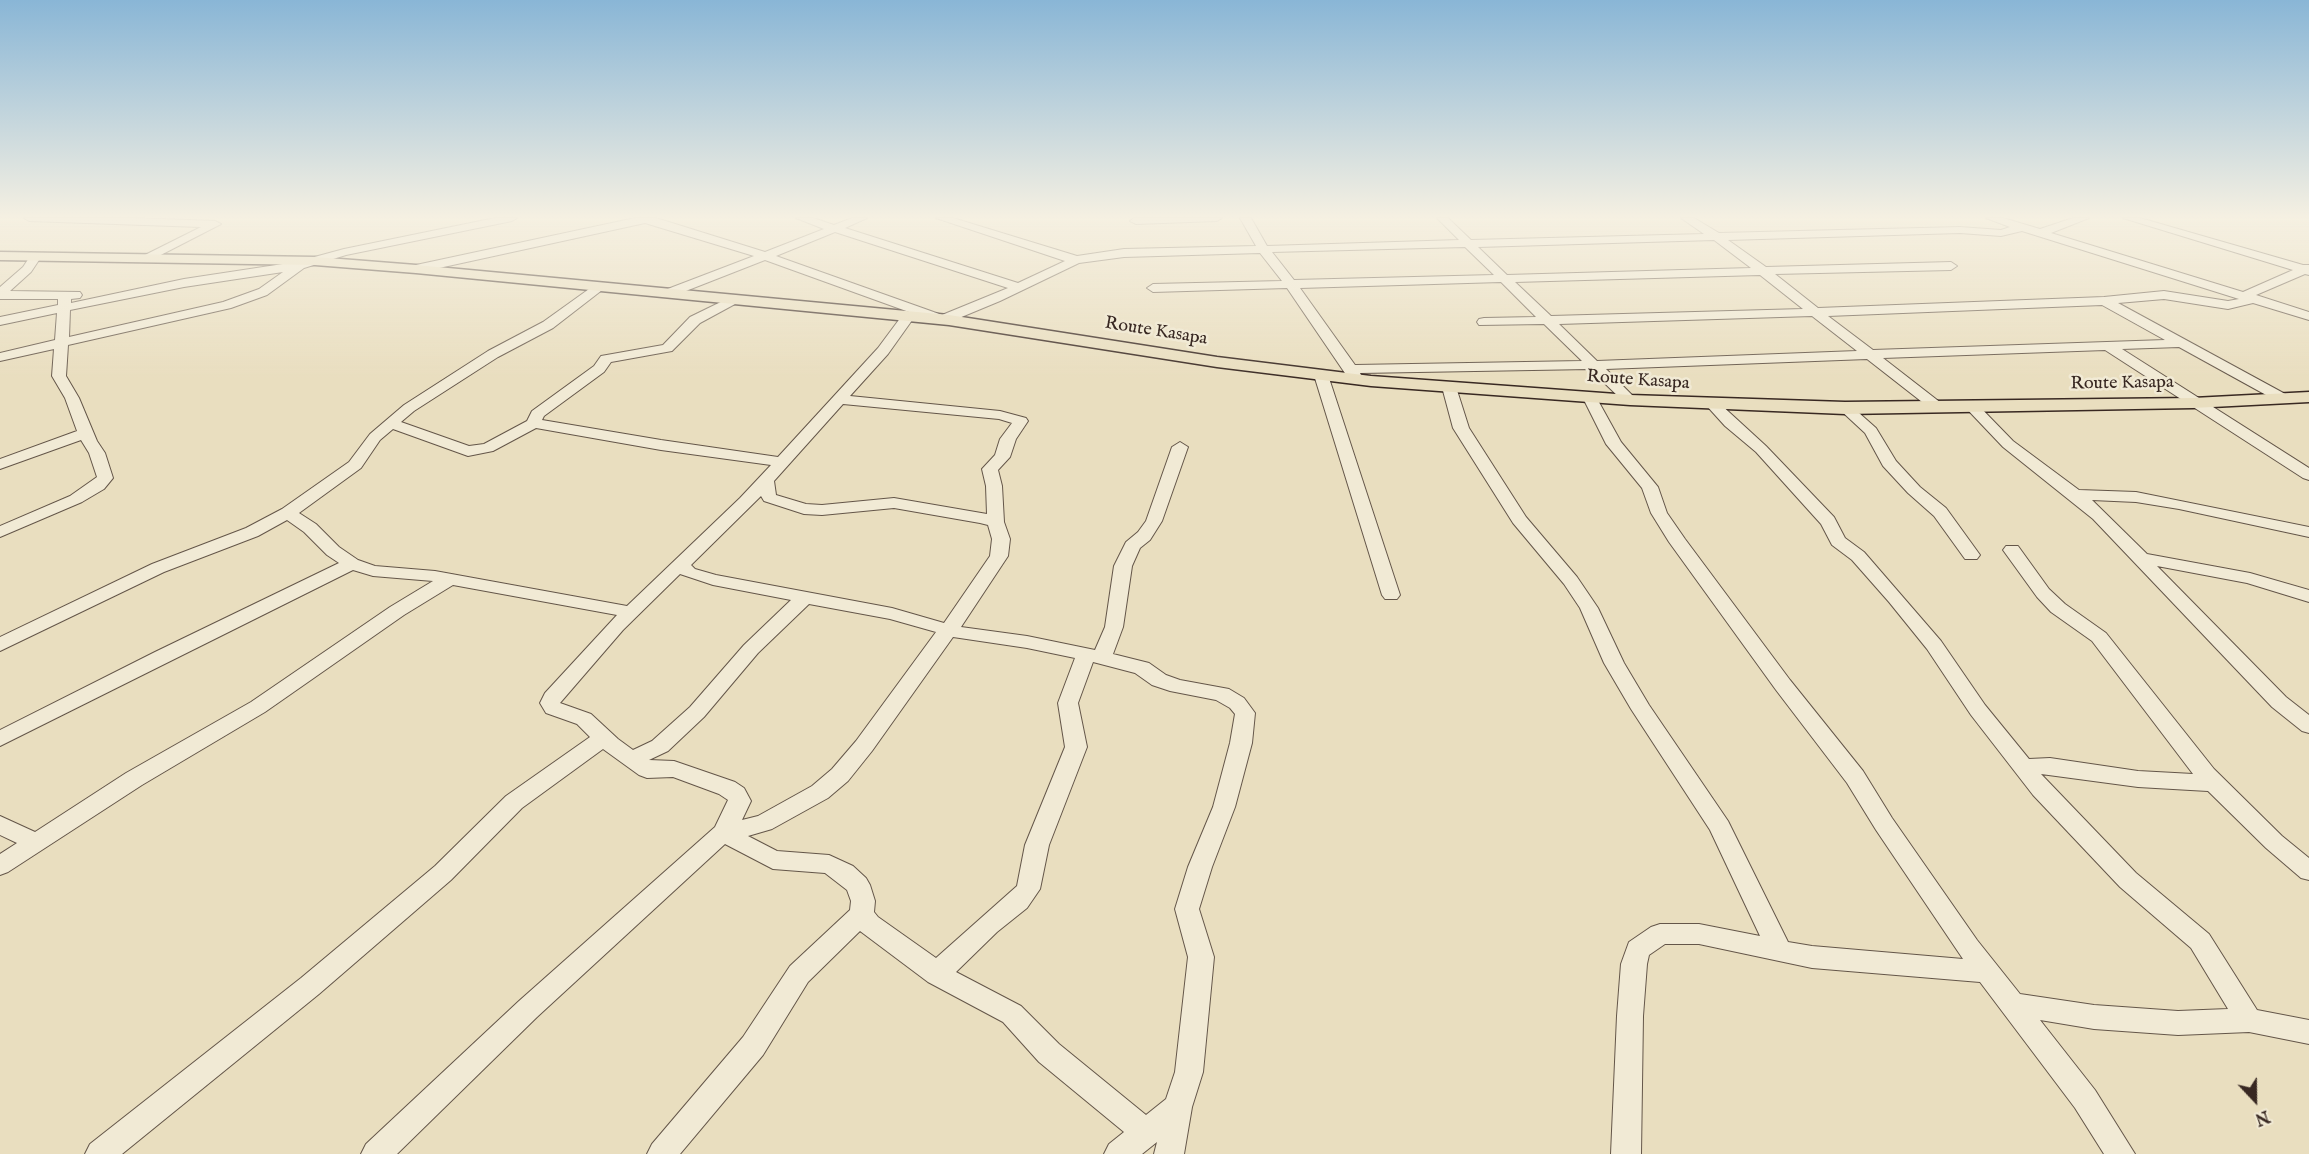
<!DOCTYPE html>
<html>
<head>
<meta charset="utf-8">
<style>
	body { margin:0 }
	#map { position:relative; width:2309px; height:1154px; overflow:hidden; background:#e9debf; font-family:"IM FELL English",serif }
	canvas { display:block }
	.north { position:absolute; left:2225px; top:1070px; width:60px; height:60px; -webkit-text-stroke:4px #f1ead5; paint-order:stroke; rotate:158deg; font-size:16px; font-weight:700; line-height:24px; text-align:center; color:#382822 }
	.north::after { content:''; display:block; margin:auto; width:21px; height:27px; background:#382822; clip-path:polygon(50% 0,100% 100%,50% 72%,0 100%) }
</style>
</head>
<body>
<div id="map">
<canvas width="2309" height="1154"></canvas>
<div class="north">N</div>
</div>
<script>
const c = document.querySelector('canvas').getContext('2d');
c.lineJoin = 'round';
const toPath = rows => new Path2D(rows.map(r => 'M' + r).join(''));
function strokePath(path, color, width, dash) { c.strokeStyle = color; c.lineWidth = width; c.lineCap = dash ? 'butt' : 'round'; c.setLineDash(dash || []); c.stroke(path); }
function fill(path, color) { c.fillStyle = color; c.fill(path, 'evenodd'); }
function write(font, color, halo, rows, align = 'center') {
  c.font = font + ' "IM FELL English",serif'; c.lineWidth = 5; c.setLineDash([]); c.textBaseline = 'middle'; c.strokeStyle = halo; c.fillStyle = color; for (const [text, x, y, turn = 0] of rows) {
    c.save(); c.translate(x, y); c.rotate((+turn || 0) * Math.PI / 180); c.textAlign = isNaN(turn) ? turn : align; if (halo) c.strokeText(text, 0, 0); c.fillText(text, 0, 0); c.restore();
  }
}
const minor = toPath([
	[24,218,135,218,215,221,221,224,149,261,145,259,145,255,201,227,29,221,24,218],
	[495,218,517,218,512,221,346,255,304,268,267,295,231,308,68,345,66,376,79,398,97,441,105,453,113,478,104,489,82,502,0,537,0,526,70,496,97,477,89,453,81,440,0,469,0,459,77,431,65,398,52,376,54,349,0,361,0,353,55,340,57,313,0,325,0,317,58,305,58,299,0,299,0,287,23,267,31,255,35,253,41,257,31,272,10,291,80,292,82,295,80,298,71,299,71,303,184,279,296,262,344,249,495,218],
	[283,272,259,289,223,302,69,337,70,310,184,287,283,272],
	[635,218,656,218,765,252,824,229,796,218,813,218,834,225,852,218,867,218,845,228,1018,283,1065,261,936,218,953,218,1077,256,1124,249,1256,246,1240,218,1251,218,1267,246,1459,240,1437,218,1448,218,1471,240,1704,234,1681,218,1694,218,1719,233,1960,227,2001,230,2010,227,1986,218,2003,218,2040,229,2073,218,2089,218,2051,233,2243,292,2293,270,2123,218,2140,218,2303,265,2309,265,2309,275,2305,274,2256,295,2309,312,2309,320,2253,303,2228,309,2164,299,2118,303,2287,395,2289,398,2287,401,2277,401,2179,347,2122,349,2309,468,2309,480,2303,478,2105,350,1883,358,1941,403,1943,406,1936,410,1931,409,1867,359,1606,369,1637,400,1630,404,1625,403,1590,369,1360,373,1363,379,1356,383,1351,382,1287,288,1153,292,1147,288,1153,284,1282,281,1260,253,1124,257,1079,263,1000,301,947,323,937,323,914,314,915,316,888,354,850,396,1000,411,1026,418,1028,421,1016,439,1010,457,998,470,1002,486,1004,522,1010,539,1008,556,961,627,1027,636,1095,650,1105,627,1114,566,1126,542,1138,532,1146,521,1172,447,1180,442,1188,447,1162,521,1150,540,1140,548,1132,566,1123,627,1113,654,1149,663,1166,675,1180,680,1229,689,1244,698,1255,713,1252,743,1235,807,1212,867,1199,909,1214,957,1203,1072,1192,1107,1184,1154,1154,1154,1157,1142,1142,1154,1104,1154,1109,1144,1124,1132,1039,1062,1003,1022,928,982,860,931,808,982,763,1055,680,1154,647,1154,652,1144,743,1037,790,966,850,910,851,901,847,890,825,873,773,869,725,844,537,1017,397,1154,361,1154,366,1144,519,1001,715,827,728,800,719,794,673,777,647,778,639,775,603,749,522,808,451,880,319,994,122,1154,85,1154,90,1144,301,978,435,866,506,796,590,737,577,724,546,713,540,703,545,693,617,615,453,585,404,615,265,712,142,785,8,872,0,875,0,854,17,843,0,835,0,816,35,832,126,773,251,702,390,607,433,581,373,576,353,570,0,746,0,730,155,652,339,563,327,555,304,532,287,520,258,536,164,572,0,651,0,637,152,564,246,528,282,509,349,462,370,434,404,405,488,351,543,322,596,284,600,283,606,287,553,328,498,357,414,411,401,422,469,446,484,444,527,421,532,411,594,366,601,356,663,345,690,317,731,297,735,298,737,301,735,304,700,323,672,351,611,362,604,372,544,416,542,420,661,440,778,457,878,348,904,313,909,312,765,260,673,296,665,296,663,293,665,290,754,256,645,223,416,273,410,269,416,265,635,218],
	[2022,231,2239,299,2228,301,2164,291,2104,297,1818,308,1775,274,1951,270,1957,266,1951,262,1766,267,1728,240,1960,233,2001,236,2022,231],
	[835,232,1008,288,942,315,776,256,835,232],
	[1714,240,1751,268,1507,275,1478,247,1714,240],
	[1465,247,1494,275,1294,280,1272,252,1465,247],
	[1760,275,1803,309,1551,316,1515,282,1760,275],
	[1501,282,1536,317,1484,318,1479,319,1477,322,1479,325,1544,324,1582,361,1355,365,1300,288,1501,282],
	[2102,305,2165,340,1873,350,1828,316,2102,305],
	[1812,316,1857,351,1597,361,1559,324,1812,316],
	[843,404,999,419,1012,423,1000,439,995,455,982,469,986,486,987,514,894,498,822,505,806,504,776,495,774,481,843,404],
	[536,428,661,450,771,465,740,498,627,606,435,571,375,566,358,560,339,547,316,524,299,513,361,468,380,440,393,429,468,456,493,451,536,428],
	[761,496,764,501,804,514,822,515,894,508,980,523,988,525,992,539,990,556,944,623,892,608,716,575,695,569,691,565,761,496],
	[680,574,713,585,791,600,744,645,690,707,652,741,633,750,618,739,591,714,560,703,623,630,680,574],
	[809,604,890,619,936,632,856,741,832,769,812,786,758,816,742,820,751,801,744,788,735,782,674,761,649,760,668,751,704,717,758,653,809,604],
	[953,637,1027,648,1075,658,1058,703,1065,747,1025,845,1017,886,936,958,878,917,874,912,875,901,870,885,866,878,853,866,829,855,777,851,748,836,772,829,828,798,848,781,872,751,953,637],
	[1093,662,1135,673,1152,685,1170,691,1216,700,1230,708,1235,714,1230,743,1213,807,1188,867,1175,909,1188,957,1175,1072,1166,1099,1146,1115,1059,1044,1021,1006,956,972,997,932,1027,908,1040,889,1049,845,1087,747,1078,703,1093,662],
	[1134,218,1222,218,1217,221,1136,224,1130,221,1134,218],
	[1321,371,1328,375,1400,595,1397,599,1385,599,1382,595,1314,375,1321,371],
	[1449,383,1456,387,1469,428,1526,517,1577,577,1598,608,1624,663,1649,705,1728,821,1788,942,1812,946,1963,959,1876,830,1847,783,1776,690,1669,542,1651,513,1642,488,1606,444,1583,398,1585,395,1595,395,1621,442,1658,487,1667,513,1685,539,1790,680,1863,771,1892,818,1977,940,2020,994,2094,1005,2178,1011,2228,1009,2191,948,2120,887,2033,795,1971,715,1927,649,1889,602,1852,560,1832,545,1821,524,1756,452,1725,426,1706,405,1708,402,1718,402,1766,446,1834,517,1845,538,1864,552,1941,641,1985,705,2029,759,2050,758,2138,771,2193,774,2092,641,2051,612,2037,597,2003,550,2006,546,2018,546,2049,589,2065,604,2106,633,2214,769,2282,836,2309,858,2309,880,2301,878,2266,848,2208,791,2138,787,2041,774,2136,873,2209,934,2257,1010,2309,1020,2309,1044,2249,1032,2178,1035,2094,1029,2040,1020,2095,1090,2135,1154,2104,1154,2075,1108,1980,982,1812,968,1699,944,1665,944,1649,955,1647,964,1643,1016,1641,1154,1611,1154,1617,1016,1621,964,1629,942,1651,927,1660,924,1699,924,1760,936,1710,830,1631,709,1604,663,1580,608,1564,584,1513,523,1453,428,1442,387,1449,383],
	[1972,403,1977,404,2013,441,2079,490,2136,492,2309,527,2309,537,2179,509,2136,502,2092,500,2147,554,2250,573,2309,590,2309,602,2247,583,2157,566,2286,697,2309,715,2309,733,2302,731,2272,707,2093,519,2003,447,1965,407,1972,403],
	[1845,404,1850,405,1876,428,1896,461,1920,487,1946,508,1980,555,1977,559,1965,559,1934,516,1908,493,1883,466,1865,433,1838,408,1845,404]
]);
const major = toPath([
	[0,252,315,257,416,265,949,315,1217,357,1371,376,1630,395,1845,402,2193,398,2309,392,2309,402,2193,408,1845,414,1630,405,1371,386,1217,367,949,325,416,273,315,265,0,260,0,252]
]);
strokePath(minor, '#645649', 2);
strokePath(major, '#382822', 3);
fill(minor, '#f1ead5');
fill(major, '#e9debf');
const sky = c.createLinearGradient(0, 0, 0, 380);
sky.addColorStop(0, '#89b6d6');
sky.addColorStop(0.57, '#f5f0e2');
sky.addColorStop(1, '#f5f0e200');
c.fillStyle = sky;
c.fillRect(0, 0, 2309, 380);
write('18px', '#382822', '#f1ead5', [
	["Route Kasapa",1156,332,9],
	["Route Kasapa",1638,381,4],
	["Route Kasapa",2122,384,-1]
]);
</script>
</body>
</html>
